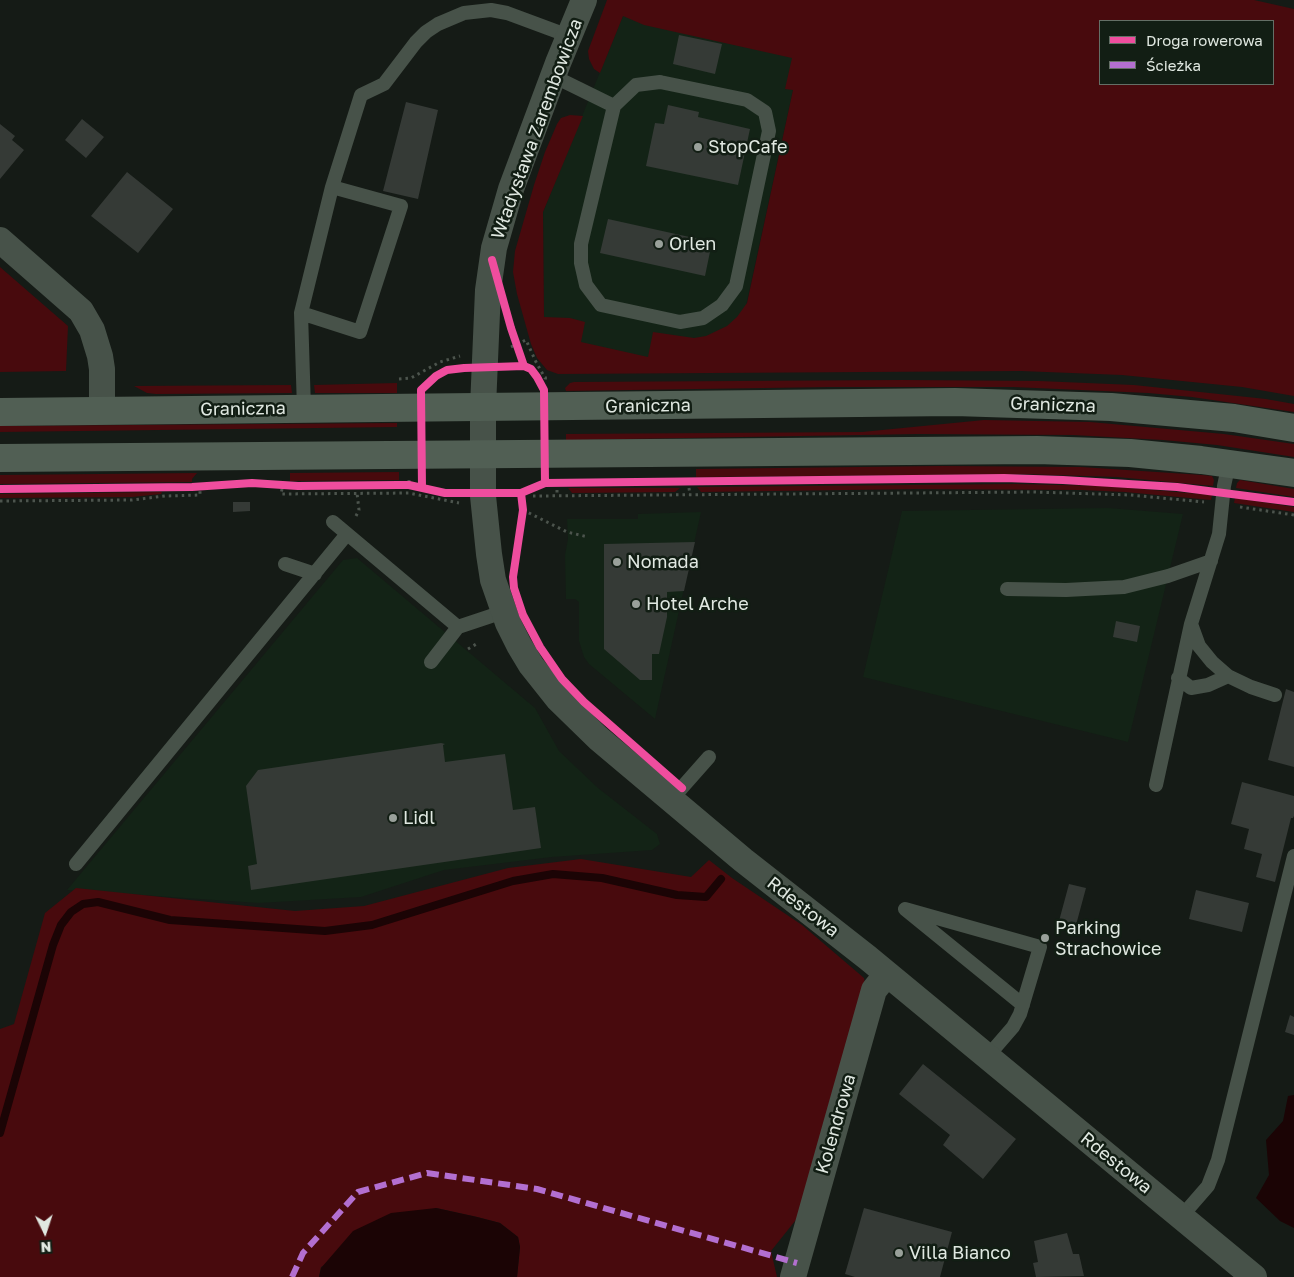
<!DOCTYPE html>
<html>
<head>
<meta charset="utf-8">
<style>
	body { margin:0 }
	#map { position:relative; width:1294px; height:1277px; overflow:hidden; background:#151b16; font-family:"Golos Text",sans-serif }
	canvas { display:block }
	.legend { position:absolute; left:1099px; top:20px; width:175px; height:65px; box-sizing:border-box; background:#121e14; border:1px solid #646f66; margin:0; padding:6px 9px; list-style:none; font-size:15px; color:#e0e8e1 }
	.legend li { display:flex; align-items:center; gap:10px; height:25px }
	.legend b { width:25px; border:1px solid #646f66 }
	.north { position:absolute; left:20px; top:1207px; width:50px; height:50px; -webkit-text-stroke:4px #121e14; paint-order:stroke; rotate:176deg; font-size:14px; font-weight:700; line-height:20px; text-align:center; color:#e0e8e1 }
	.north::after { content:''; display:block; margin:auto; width:18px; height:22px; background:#e0e8e1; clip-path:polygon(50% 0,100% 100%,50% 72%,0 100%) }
</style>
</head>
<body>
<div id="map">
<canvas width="1294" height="1277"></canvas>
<ul class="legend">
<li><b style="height:6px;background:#ef4d9e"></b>Droga rowerowa</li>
<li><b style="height:6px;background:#b36fd0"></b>Ścieżka</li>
</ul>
<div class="north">N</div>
</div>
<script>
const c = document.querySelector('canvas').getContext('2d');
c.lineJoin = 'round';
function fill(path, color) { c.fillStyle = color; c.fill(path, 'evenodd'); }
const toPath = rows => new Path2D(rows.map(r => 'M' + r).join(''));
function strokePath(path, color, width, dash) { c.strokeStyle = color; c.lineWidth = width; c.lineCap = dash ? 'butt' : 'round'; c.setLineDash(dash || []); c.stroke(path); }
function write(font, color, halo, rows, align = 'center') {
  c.font = font + ' "Golos Text",sans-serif'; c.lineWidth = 5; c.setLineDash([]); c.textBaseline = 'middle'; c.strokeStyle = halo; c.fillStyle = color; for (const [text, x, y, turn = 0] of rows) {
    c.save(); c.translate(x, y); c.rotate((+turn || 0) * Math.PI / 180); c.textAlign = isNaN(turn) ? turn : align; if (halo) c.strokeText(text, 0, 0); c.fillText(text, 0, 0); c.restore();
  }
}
fill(toPath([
	[629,1,804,40,735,356,596,359,544,325,543,212],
	[1108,508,1183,514,1128,742,863,677,902,511],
	[701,512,655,719,589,664,584,657,579,641,579,602,575,599,566,599,565,555,568,539,567,519,638,519,638,514],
	[357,558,535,708,559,751,598,788,657,834,660,844,652,850,552,857,444,870,361,897,259,903,67,890,343,560]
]), '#132316');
fill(toPath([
	[607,0,1254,0,1294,9,1294,396,1242,387,1122,375,1021,371,558,374,547,370,537,358,531,344,517,294,513,272,515,251,534,185,545,152,557,124,561,118,570,115,583,116,543,212,544,317,570,318,585,322,581,342,648,357,653,332,694,338,706,336,727,326,737,317,747,303,793,90,785,89,792,58,644,25,623,16,600,73,594,69,589,59,588,51],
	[1100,21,1273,21,1273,84,1100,84],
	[0,267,68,326,66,371,0,372],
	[902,380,1039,381,1134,385,1266,399,1294,404,1294,412,1192,397,1148,393,1013,387,830,387,566,391,565,388,570,383,574,382],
	[397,383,397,393,315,393,314,385],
	[291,385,292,393,156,394,147,393,134,386],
	[984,420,1090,422,1224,434,1294,444,1294,457,1217,445,1163,440,1073,435,919,434,566,440,566,434,862,432],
	[397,423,397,427,0,432,0,426],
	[942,466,1081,467,1202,475,1212,476,1214,480,1213,486,1117,477,1022,474,696,477,696,469],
	[399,472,399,480,290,481,290,473],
	[197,473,192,479,192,482,0,484,0,475],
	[1240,480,1294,489,1294,497,1236,488,1237,483],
	[1015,484,1105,486,1212,495,1211,500,1125,492,1082,490,917,489,701,492,697,487],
	[568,488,680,488,675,492,572,493],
	[162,492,161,494,132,497,0,498,0,494],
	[1235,498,1294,507,1294,512,1234,503],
	[581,859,691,877,709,860,732,878,802,925,864,978,865,984,803,1211,771,1251,777,1277,517,1277,520,1247,518,1237,500,1223,477,1217,436,1208,321,1267,319,1277,0,1277,0,1029,14,1024,45,913,76,888,295,911,364,906,508,868]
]), '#480a0d');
fill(toPath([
	[1294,1095,1294,1228,1280,1221,1256,1198,1269,1175,1266,1140,1283,1121,1288,1096],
	[436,1208,477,1217,500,1223,518,1237,520,1247,517,1277,319,1277,321,1268,353,1231,391,1213]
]), '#1b0405');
strokePath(toPath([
	[0,1133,53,945,61,925,71,912,83,904,98,902,170,920,325,931,372,925,513,881,553,874,602,878,677,895,706,897,721,879]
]), '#1b0405', 8);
fill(toPath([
	[679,35,722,44,715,74,673,64],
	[406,102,438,110,418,199,383,191],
	[668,105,699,112,698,117,750,129,738,185,646,166,655,123,664,124],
	[82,119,104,137,86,158,65,140],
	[0,124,15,136,12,140,24,150,0,179],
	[127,172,173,209,138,253,91,216],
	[608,219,712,242,705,276,600,253],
	[233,502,250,502,250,511,233,512],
	[695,542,684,591,667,592,667,617,659,654,652,654,652,680,640,680,604,649,604,544],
	[1116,621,1140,626,1137,642,1113,637],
	[1286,689,1294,692,1294,767,1268,760],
	[441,743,445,744,443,745,445,762,505,754,513,810,535,807,541,848,251,890,248,866,257,864,246,786,258,770],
	[1242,782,1294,796,1294,816,1293,818,1291,818,1275,882,1256,877,1262,854,1244,849,1249,829,1231,824],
	[1069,884,1086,888,1076,925,1059,921],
	[1196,890,1249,903,1242,932,1189,919],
	[1290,1015,1294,1017,1294,1035,1285,1032],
	[923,1064,1016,1139,983,1179,943,1145,950,1135,899,1094],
	[864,1208,952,1232,940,1277,855,1277,845,1274],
	[1067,1233,1073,1254,1079,1254,1084,1276,1036,1277,1033,1263,1038,1262,1034,1241]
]), '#353a36');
strokePath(toPath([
	[511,347,526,340,536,362,545,378,547,378],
	[399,379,411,378,440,362,460,356],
	[409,480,409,493],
	[689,488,690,495],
	[282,489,281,494,409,493,459,503],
	[557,490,557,496],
	[533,496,1034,492,1130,495,1204,502],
	[0,501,132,500,165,496,200,495,200,491],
	[1240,507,1294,515],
	[523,510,567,532,588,537],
	[356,516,359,510,357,493],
	[468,649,478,643]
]), '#4c544d', 3, [2.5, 4]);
strokePath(toPath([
	[553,76,614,106],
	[660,82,747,100,765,112,769,131,736,286,722,305,703,318,680,322,601,305,586,285,581,263,581,244,614,106,636,85,660,82],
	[301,313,360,332,401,206,332,187],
	[304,409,301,313,332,187,361,95,384,84,416,42,426,32,438,24,464,13,491,10,507,13,569,36],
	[333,522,458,627],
	[285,564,315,574],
	[1007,589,1066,590,1124,587,1168,576,1211,561],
	[1191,624,1199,646,1212,662,1228,676,1251,687,1275,695],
	[431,662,458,627,503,612],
	[1178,678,1191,688,1208,685,1228,676],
	[1156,785,1191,624,1219,534,1224,486,1229,463],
	[671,800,709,757],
	[76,864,347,534],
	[987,1057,1013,1027,1020,1014,1040,947,905,909,1023,1005],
	[1181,1217,1208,1186,1218,1160,1294,856]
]), '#475249', 14);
strokePath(toPath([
	[584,0,558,63,511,189,494,248,488,290,483,407,483,496,489,554,493,580,508,623,519,645,531,665,558,699,598,738,743,860,868,958,1254,1277],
	[0,240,81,311,92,330,100,356,102,369,102,411],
	[793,1277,874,990,887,974]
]), '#475249', 26);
strokePath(toPath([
	[0,412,955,402,1111,407,1234,418,1294,428],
	[0,458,1037,450,1130,453,1201,460,1294,473]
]), '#515f54', 28);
strokePath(toPath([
	[292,1277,303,1253,358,1192,427,1173,537,1189,797,1263]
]), '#b36fd0', 6, [12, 6]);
strokePath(toPath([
	[492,260,511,328,524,366,531,369,537,377,544,390,545,483],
	[422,488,421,390,436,376,447,370,464,368,524,366],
	[0,489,192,487,252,483,298,486,398,485,409,485,445,493,521,493,545,483,1004,478,1063,480,1177,487,1294,502],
	[521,493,523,510,513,577,514,588,523,615,540,647,562,679,584,702,682,788]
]), '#ef4d9e', 8);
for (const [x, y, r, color] of [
	[698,147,5,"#99a09a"],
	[659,244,5,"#99a09a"],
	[617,562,5,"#99a09a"],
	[636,604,5,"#99a09a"],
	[393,818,5,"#99a09a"],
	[1045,938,5,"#99a09a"],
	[899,1253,5,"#99a09a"]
]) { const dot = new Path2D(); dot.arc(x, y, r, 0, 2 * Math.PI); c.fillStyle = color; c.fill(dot); strokePath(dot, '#121e14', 2); }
write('18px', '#e0e8e1', '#121e14', [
	["Władysława Zarembowicza",537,129,-70],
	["Graniczna",1053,405,2],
	["Graniczna",648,406,-1],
	["Graniczna",243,409,-1],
	["Rdestowa",803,907,38],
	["Kolendrowa",836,1124,-74],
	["Rdestowa",1116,1163,39]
]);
write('18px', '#e0e8e1', '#121e14', [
	["StopCafe",708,147],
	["Orlen",669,244],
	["Nomada",627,562],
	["Hotel Arche",646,604],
	["Lidl",403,818],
	["Parking",1055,928],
	["Strachowice",1055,949],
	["Villa Bianco",909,1253]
], 'left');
</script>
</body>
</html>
